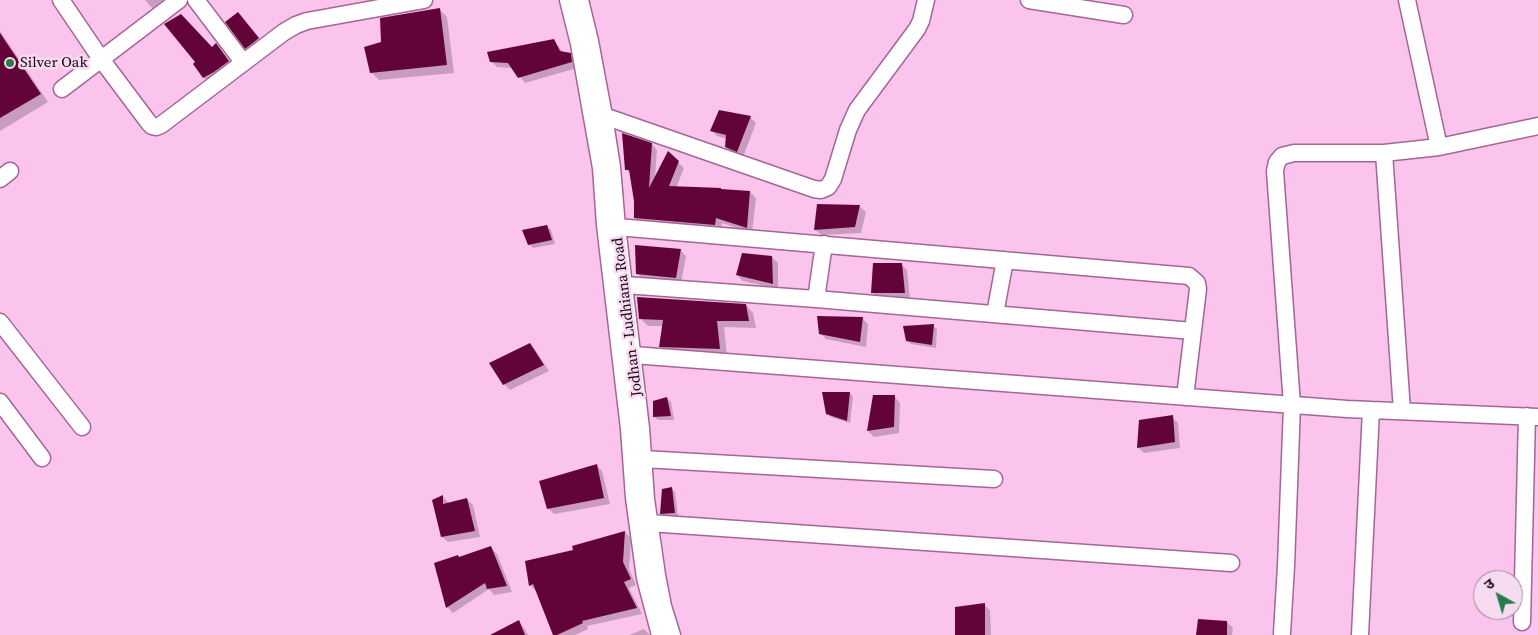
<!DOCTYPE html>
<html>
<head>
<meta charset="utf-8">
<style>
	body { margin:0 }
	#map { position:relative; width:1538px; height:635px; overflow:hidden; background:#fac4ed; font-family:"Source Serif 4","Noto Sans Devanagari",serif }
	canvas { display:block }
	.north { position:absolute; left:1473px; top:570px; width:50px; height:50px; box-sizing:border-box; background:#f7dbf0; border:1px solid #9f8599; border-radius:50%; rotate:321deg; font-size:14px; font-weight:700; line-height:20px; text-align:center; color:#1b0516 }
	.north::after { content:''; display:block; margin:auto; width:18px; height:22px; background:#277b4d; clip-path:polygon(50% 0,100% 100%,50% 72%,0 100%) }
</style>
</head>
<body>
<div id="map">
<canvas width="1538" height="635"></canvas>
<div class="north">उ</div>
</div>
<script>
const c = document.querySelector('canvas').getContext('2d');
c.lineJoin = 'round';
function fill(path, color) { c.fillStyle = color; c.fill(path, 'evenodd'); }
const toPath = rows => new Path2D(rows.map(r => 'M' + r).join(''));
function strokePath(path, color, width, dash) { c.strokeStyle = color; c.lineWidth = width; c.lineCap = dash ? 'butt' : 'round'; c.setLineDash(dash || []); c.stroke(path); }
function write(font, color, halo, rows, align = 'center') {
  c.font = font + ' "Source Serif 4",serif'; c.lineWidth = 5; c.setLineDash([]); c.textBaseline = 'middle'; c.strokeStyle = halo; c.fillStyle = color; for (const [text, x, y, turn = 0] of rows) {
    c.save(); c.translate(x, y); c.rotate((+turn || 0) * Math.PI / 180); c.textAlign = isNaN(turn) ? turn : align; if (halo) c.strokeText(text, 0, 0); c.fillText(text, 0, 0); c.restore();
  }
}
fill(toPath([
	[145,0,163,0,153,9],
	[439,9,447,17,454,73,379,80,371,72,383,43],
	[238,13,264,45,252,54,246,48],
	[0,31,48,102,0,131],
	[553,41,559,47,563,53,570,55,576,61,577,68,525,83,513,68,497,67,491,61],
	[216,45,234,67,209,84,204,78,212,48],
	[750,117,756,123,743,157,732,153,726,147,727,139,717,136,711,130],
	[652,144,657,150,655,178,668,153,684,168,676,188,750,192,756,198,752,233,722,223,720,231,641,224,635,218,635,200,631,174,626,169],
	[818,206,860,207,866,212,861,233,821,235,815,229],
	[547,226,551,230,555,244,533,248,529,244],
	[680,250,686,256,681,283,643,279,637,273],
	[772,257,778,263,778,289,743,281,737,275],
	[901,264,907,270,910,299,878,298,872,292],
	[746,305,753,313,756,328,724,327,727,356,668,354,660,347,663,326,648,326,640,318],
	[862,318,868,324,866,347,826,339,820,333],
	[933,326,937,329,936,348,911,344,907,340],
	[530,345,536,351,549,371,510,390,504,384],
	[850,393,853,397,850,423,831,417,827,413],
	[874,396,895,397,900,403,899,433,874,437,868,431],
	[667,398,671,402,674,420,658,420,654,416],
	[1172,417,1178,423,1180,448,1144,453,1138,447],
	[596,465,602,471,610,504,554,514,548,508],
	[671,488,675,492,678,516,665,517,661,513],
	[443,497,449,503,467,499,473,505,480,537,448,542,442,537],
	[625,532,631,538,629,569,636,585,629,588,642,614,587,626,588,629,575,635,554,635,537,592,530,585,574,551,573,547],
	[491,548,497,554,512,592,494,595,489,589,453,613,447,607,460,558],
	[984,605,990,610,991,635,956,635],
	[519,622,524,628,528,635,504,635],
	[1227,622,1233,628,1232,635,1197,635],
	[644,629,650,635,629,635]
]), '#0003');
fill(toPath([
	[440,8,447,65,370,73,364,47,381,42,380,18],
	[238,12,259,38,245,49,225,22],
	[181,14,212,47,216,43,229,61,214,72,203,78,193,64,195,62,164,24],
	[0,33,41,94,0,118],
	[554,39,560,51,571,53,572,62,518,78,508,63,490,62,487,52],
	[719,110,751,116,737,152,725,147,726,135,710,131],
	[622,133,652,143,649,188,668,151,679,161,669,186,721,188,721,189,750,191,747,228,716,218,715,225,634,218,634,201,629,170,625,170],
	[817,204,860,205,855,227,814,230],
	[547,225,552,240,528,245,522,230],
	[635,245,681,249,676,278,636,274],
	[742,253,772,256,773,284,736,275],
	[873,263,902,263,905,293,871,293],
	[637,297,746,304,749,321,717,321,720,349,659,347,663,320,639,319],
	[817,316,863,317,860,342,819,334],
	[934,324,932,345,906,341,903,326],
	[530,343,544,365,503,385,489,363],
	[822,392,850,392,847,421,826,414],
	[873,395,895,395,894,427,867,431],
	[667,397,671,416,653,417,653,401],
	[1173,415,1175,442,1137,448,1139,420],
	[597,464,604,498,547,509,539,481],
	[672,487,675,513,660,514,662,489],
	[443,495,443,504,467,498,475,531,441,537,432,500],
	[625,531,623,562,631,579,624,582,637,608,582,621,583,623,557,635,553,635,533,584,529,586,525,561,573,550,572,546],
	[491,546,507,586,487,589,485,583,446,608,434,563,458,555,459,557],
	[985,603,985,635,955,635,955,607],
	[1198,619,1227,621,1227,635,1196,635],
	[519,620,525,635,490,635]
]), '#630438');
const minor = toPath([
	[61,0,101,59,149,123,152,126,156,127,161,125,284,32,296,25,307,21,424,0],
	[196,0,243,62],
	[568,0,579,44,601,168,605,225,629,429,634,498,645,578,660,635],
	[580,0,590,41,604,116,612,167,617,227,641,428,646,499,657,575,663,606,672,635],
	[1029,0,1124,15],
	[1407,0,1439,147],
	[62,89,179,0],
	[604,116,814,189,821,190,828,187,833,179,848,130,857,110,917,29,921,21,926,0],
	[0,179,10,171],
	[617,227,1189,276,1197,283,1198,289,1185,397],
	[625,285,816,299,1193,331],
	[816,299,824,244],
	[995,314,1005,260],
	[0,322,82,427],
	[633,355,1347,409,1538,417],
	[0,402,42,458],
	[1402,411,1384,153,1439,147,1538,126],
	[643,459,994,479],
	[649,523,1231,563],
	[1522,622,1527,416],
	[1282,633,1286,566,1292,405,1275,171,1277,162,1282,156,1294,153,1384,153],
	[1360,635,1371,410]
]);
strokePath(minor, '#a36696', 19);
strokePath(minor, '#fff', 16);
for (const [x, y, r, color] of [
	[10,63,5,"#277b4d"]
]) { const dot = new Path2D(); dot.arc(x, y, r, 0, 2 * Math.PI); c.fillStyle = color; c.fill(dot); strokePath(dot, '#f7dbf0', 2); }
write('15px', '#1b0516', '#f7dbf0', [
	["Silver Oak",20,63]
], 'left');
write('15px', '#1b0516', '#f7dbf0', [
	["Jodhan - Ludhiana Road",628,317,-97]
]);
</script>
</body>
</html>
